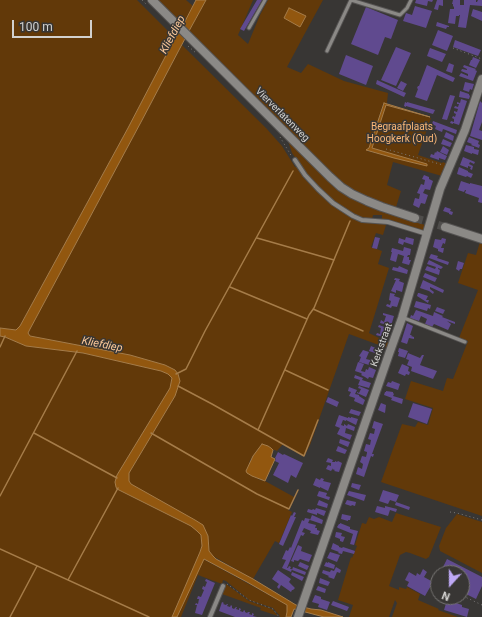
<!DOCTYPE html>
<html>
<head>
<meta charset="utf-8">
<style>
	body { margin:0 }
	#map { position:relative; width:482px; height:617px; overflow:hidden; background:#383634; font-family:Roboto,sans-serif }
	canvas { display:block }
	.north { position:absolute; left:430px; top:565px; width:40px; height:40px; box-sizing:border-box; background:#383634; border:1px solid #767472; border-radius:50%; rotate:201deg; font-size:11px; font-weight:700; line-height:16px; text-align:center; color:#d2d1cf }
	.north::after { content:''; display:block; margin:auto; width:14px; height:18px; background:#bea9f5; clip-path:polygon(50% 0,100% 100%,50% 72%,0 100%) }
	.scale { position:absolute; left:12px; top:20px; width:80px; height:18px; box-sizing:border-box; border:2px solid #d2d1cf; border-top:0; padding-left:5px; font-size:12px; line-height:14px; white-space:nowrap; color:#d2d1cf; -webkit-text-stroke:3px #383634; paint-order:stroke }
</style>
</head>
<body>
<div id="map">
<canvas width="482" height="617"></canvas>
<div class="north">N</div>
<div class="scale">100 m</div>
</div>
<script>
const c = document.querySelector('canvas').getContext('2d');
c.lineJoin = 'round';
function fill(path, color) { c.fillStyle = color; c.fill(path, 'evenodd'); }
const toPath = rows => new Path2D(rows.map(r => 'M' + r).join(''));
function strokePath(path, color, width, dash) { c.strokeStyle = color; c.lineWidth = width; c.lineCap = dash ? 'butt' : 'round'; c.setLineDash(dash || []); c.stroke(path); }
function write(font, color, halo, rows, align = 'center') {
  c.font = font + ' Roboto,sans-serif'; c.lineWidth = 3; c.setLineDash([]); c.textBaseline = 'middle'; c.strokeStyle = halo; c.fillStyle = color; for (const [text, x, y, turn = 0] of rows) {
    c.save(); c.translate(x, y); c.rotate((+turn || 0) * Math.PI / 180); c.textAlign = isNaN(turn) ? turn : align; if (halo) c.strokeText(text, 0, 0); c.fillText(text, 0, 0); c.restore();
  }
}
fill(toPath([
	[0,0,137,0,175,38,128,128,20,326,16,330,0,328],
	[157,0,186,0,193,6,183,25],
	[206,0,253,0,238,35,248,44,260,15,268,0,323,0,304,35,287,67,301,73,308,64,344,81,388,93,387,103,385,103,383,104,373,136,369,149,367,150,367,151,427,166,373,149,372,147,386,105,431,118,418,155,442,163,443,162,447,164,442,176,393,162,387,185,401,191,396,207,360,195,339,181,232,76,189,31],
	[182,45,266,128,282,146,295,167,297,167,304,178,311,185,329,202,353,218,385,224,386,225,383,235,376,233,371,247,382,251,378,264,389,268,369,333,389,343,387,348,349,334,310,445,304,456,283,444,277,451,275,450,273,450,268,446,262,444,250,460,247,473,260,480,265,481,294,497,288,510,292,512,279,543,275,541,253,579,213,556,209,551,208,536,131,485,129,481,129,473,175,396,175,370,165,365,130,355,30,336,28,333,29,329,84,228],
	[287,138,358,201,366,205,366,206,425,225,423,231,382,219,382,215,373,215,372,219,364,218,356,215,342,207,329,197,316,184,306,173,292,153],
	[480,242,482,242,482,516,381,482,402,424,415,427,418,422,428,425,433,408,405,399,411,381,443,391,447,378,453,379,468,341,459,338,478,290,458,283,468,253,476,255],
	[0,336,5,337,26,346,77,352,106,358,161,371,168,374,172,378,170,388,117,475,117,489,191,526,198,531,201,535,202,546,200,552,172,617,0,617],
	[396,513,441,527,429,557,426,559,410,553,406,552,400,555,389,586,399,590,399,587,406,589,407,587,420,594,418,600,439,609,438,610,458,617,392,617,397,603,395,600,389,617,349,617,353,605,338,600,351,557,352,558,357,546,355,545,362,523,366,524,369,517,374,519,379,517,392,522],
	[457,514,482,522,482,573,440,551,439,546,446,528],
	[203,559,287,605,287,612,286,617,279,617,280,616,273,608,249,600,226,581,223,580,222,584,198,575,181,617,177,617],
	[226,584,249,601,272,609,278,616,260,610,261,608,222,594]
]), '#623909');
const water = toPath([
	[196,0,206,0,189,31,141,122,30,329,28,333,30,336,130,355,165,365,175,370,178,374,180,381,175,396,129,473,129,481,131,484,195,520,203,525,208,536,209,551,213,556,216,559,253,579,296,605,311,609,321,610,343,617,324,617,294,609,291,617,286,617,287,612,287,605,247,582,204,559,177,617,172,617,200,552,202,546,201,535,197,531,191,526,117,489,116,487,115,482,117,475,170,388,172,378,168,374,161,371,83,353,26,346,5,337,0,336,0,328,16,330,20,326,128,128,175,38,180,31,196,0],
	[289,8,306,16,300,27,284,18,289,8],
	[384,103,430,117,386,105,372,148,427,164,427,166,394,158,366,150,369,148,384,103],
	[262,444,268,446,271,448,273,450,271,457,275,459,265,481,252,476,247,473,246,471,253,456,262,444]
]);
fill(water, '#92570f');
strokePath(water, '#a57c49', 1);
strokePath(toPath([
	[257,238,334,260],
	[230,287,307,319],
	[313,309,363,331],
	[0,347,5,336],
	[285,370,328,390],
	[176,374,186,369,205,331,293,171],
	[178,386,212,404,304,456,318,420],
	[258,430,309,315,314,308,350,221],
	[34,433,117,478],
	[151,433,257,494,289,509,298,490],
	[0,496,77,351],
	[0,549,149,617],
	[68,580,118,488],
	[10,617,37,566]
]), '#a57c49', 1.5);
fill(toPath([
	[257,0,262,0,244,31,240,29],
	[416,0,433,0,432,2,428,1,427,6,415,3],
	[437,0,443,0,443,6,439,5,438,10,434,9],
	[453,0,460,0,460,5,464,5,464,0,476,0,476,2,477,2,478,0,482,0,482,6,470,5,466,28,458,27,460,15,459,15,459,16,456,16,455,24,448,23,450,9,454,9,454,7,453,6,453,4,452,4],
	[415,6,432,11,426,28,403,21,406,13,412,15],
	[366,7,398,20,391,39,385,37,378,55,351,44],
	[473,9,482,12,482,21,471,16],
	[437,22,449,26,449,27,447,27,446,29,436,26],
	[438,30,453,36,447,51,432,45],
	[455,40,481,50,478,56,453,47],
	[396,47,411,53,396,86,381,80],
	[430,48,446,54,442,62,427,56],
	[346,55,373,66,366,85,339,74],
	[473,57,480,60,476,68,469,65,471,60,472,60],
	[449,63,454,65,452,73,446,71],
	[427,65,455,78,453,82,437,75,427,101,415,97,418,89,417,88,418,86,419,86],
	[464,65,476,69,475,70,477,71,473,81,459,76,461,73,468,76,468,74,461,71,462,69,467,70,467,69,463,67],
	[377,80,406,93,404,97,376,84],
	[401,81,407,84,403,91,397,88],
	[465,82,474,84,472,90,470,89,469,92,463,90],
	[460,91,469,94,469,95,470,96,469,99,459,97],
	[450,95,455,96,447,120,442,119],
	[461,99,467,101,459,125,453,123,453,124,450,123,451,121,454,122,454,119,452,118,453,116,455,117,456,114,454,113,454,111,457,112,458,109,454,108,455,106,458,107,459,104,457,104,457,102,460,103],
	[480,101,482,103,482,122,479,130,482,131,482,140,470,136],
	[405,102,407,103,407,102,435,110,433,114,406,106,406,107,404,106],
	[433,121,457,130,456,134,443,129,442,132,435,129,436,126,432,124],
	[446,132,454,136,453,141,444,137],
	[469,137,479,141,478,144,480,145,479,148,471,145,472,144,467,142],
	[443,139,452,143,450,147,441,144],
	[466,145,474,147,474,149,479,150,478,155,472,153,472,154,464,151],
	[443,146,449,150,447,155,440,152],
	[437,151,447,156,445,160,439,158,439,160,430,157,431,154,434,155,435,152,436,153],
	[463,157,475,162,474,164,470,162,469,164,473,166,472,170,470,169,471,167,468,166,468,168,460,165],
	[459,167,468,171,468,172,473,174,471,178,467,176,466,177,457,174],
	[424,175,429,177,429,179,433,181,430,190,425,189,423,193,428,195,425,204,421,203,419,208,413,205,415,198,419,199,420,194,417,193,421,184,424,185,425,180,422,179],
	[461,181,470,184,470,183,482,186,482,203,478,202,479,198,465,193,466,190,465,190,464,192,458,190],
	[445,207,451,209,450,211,453,212,452,215,449,214,449,213,443,211],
	[375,237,380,238,377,249,372,248],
	[406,237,414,239,413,245,404,242,403,245,398,243,399,238,405,240],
	[442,238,446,239,445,244,443,243,441,248,444,248,443,253,438,251,438,249,433,247,435,239,441,240],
	[404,247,411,249,410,255,408,255,407,257,409,257,409,260,411,260,409,265,402,263,404,256,398,254,396,262,390,260,392,252,391,252,392,248,403,251],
	[431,254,438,256,437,258,449,262,448,265,429,258],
	[429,260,443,267,441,269,438,268,438,269,440,270,439,275,425,270,427,266,435,269,436,267,427,264],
	[458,261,464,263,462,269,460,269,459,271,456,269],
	[399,266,408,270,407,274,392,270,393,267,398,268],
	[425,273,437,278,435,282,423,277],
	[395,278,400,279,399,281,404,283,402,292,396,290,396,293,391,291,396,280,394,280],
	[423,280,444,290,443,293,430,287,430,289,434,292,433,294,429,291,420,288],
	[390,293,395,294,394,296,400,298,397,307,392,306,391,308,386,306,387,304,390,305,391,301,389,300],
	[418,293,419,293,428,296,426,300,429,300,428,303,417,296],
	[416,301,431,305,430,309,428,308,427,311,414,307],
	[437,307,445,310,443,314,435,311],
	[416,310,433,316,434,312,443,316,442,317,455,322,455,324,447,321,451,324,448,330,434,324,432,327,425,324,427,319,421,316,419,321,410,318,411,315,413,316],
	[383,313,394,316,391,326,380,323,381,320,384,322,386,316,383,315],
	[407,323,413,326,410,335,412,335,411,336,414,337,414,339,409,338,407,344,401,342],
	[379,325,390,329,387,338,376,335,377,333,380,334,381,328,378,327],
	[371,346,382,351,382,355,381,355,369,351],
	[399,348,408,351,405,358,398,356,399,352,398,352],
	[363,350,369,352,366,359,370,360,370,359,378,362,376,367,359,362,361,357,359,356],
	[408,353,420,358,422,355,424,355,420,365,437,371,433,379,411,371,412,367,407,365,409,360,406,359],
	[358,362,364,364,361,371,365,372,366,369,368,370,369,367,376,370,373,378,369,377,368,379,365,377,361,375,362,374,361,373,355,371],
	[402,364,409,367,408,371,410,372,409,375,406,374,405,376,398,373],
	[355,375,363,378,362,380,371,383,369,388,358,385,360,380,354,378],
	[392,381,400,384,398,390,386,386,388,382,391,383],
	[359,386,369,390,366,397,357,393,357,392,359,393,361,389,358,388],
	[349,387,357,390,355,394,359,395,359,396,365,400,363,405,354,401,355,398,349,396,351,392,348,391],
	[386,391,393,392,393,393,394,394,393,396,403,399,402,404,391,400,392,398,384,395,385,392,386,392],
	[328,397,339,402,337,407,326,402],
	[381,403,386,405,385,413,378,410],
	[413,403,432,409,427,424,408,417],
	[351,409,361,412,359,416,349,413],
	[339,415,348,418,348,417,351,418,351,417,358,419,356,425,346,420,346,421,343,420,341,425,344,426,344,424,347,426,348,424,355,427,354,431,346,428,345,433,352,435,350,440,337,434,340,428,335,426],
	[374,421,383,424,372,454,374,454,373,457,371,456,364,477,356,474,358,467,362,469,363,464,360,462,362,456,366,457,367,453,367,452,364,451,366,444,370,445,371,440,368,439,370,433,374,434,375,429,372,428],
	[340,439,350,442,348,447,339,443],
	[338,446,347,450,345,454,336,451],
	[278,452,283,455,284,454,303,463,296,478,291,475,288,483,273,475,279,463,275,461,276,459,275,458],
	[328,458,333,460,332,462,335,462,335,461,337,462,338,461,342,463,339,472,334,471,335,470,332,469,333,468,331,471,326,469,328,465,331,466,331,463,326,462],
	[316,478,320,480,321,478,324,479,323,481,331,483,328,491,320,487,320,488,313,485],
	[352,483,361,485,359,490,351,487],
	[383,490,399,495,396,502,390,500,388,504,379,501],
	[319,491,327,493,326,496,330,497,329,500,317,496],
	[349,491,366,495,364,501,347,495],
	[319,500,328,504,327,508,317,505],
	[347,500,356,502,355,506,352,505,351,506,345,504],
	[396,502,410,507,409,510,395,505],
	[377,506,385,508,385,506,397,509,396,512,390,510,388,516,375,512],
	[316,508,326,511,324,516,317,513,317,515,307,512,308,509,312,510,313,509,315,510],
	[294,512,296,513,294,517,296,517,283,546,279,544,291,515,292,516],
	[342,514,351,516,350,520,348,520,348,521,341,519],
	[312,515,323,520,322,524,310,520],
	[305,518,310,519,308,523,316,525,315,528,317,528,317,530,320,531,318,535,310,533,311,531,304,528,302,532,305,533,303,536,301,535,287,568,288,568,289,566,291,567,290,569,292,569,291,572,282,568,286,560,282,559,286,550,288,551,290,547,291,548,302,520,304,521],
	[340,523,350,527,350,529,358,531,354,545,350,544,353,534,338,528,337,527,339,524,340,524],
	[336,532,342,533,341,536,345,537,343,542,340,541,340,539,335,537],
	[333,543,339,546,339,547,342,548,343,547,355,551,354,554,343,551,342,554,338,553,339,552,331,549],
	[298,545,302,547,301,551,312,555,309,562,300,559,298,561,294,560,294,562,291,561],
	[330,552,340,555,337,562,327,558],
	[447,559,482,577,482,586,476,599,462,592,462,573,446,573,447,571,442,569],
	[300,562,309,566,307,570,298,566],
	[326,562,328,563,328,562,335,565,334,569,324,566],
	[293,567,306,572,305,575,292,570],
	[336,567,341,570,340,573,337,572,334,579,328,577,329,576,322,573,323,570,330,572,331,570,334,571],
	[423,569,427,572,424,577,433,582,425,596,407,586,409,582,405,580,409,572,416,576,417,573,420,575],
	[278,570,291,579,289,582,295,588,293,590,292,590,291,592,281,585,279,589,277,587,279,584,272,579],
	[292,572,304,577,302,581,291,575],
	[320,578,330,582,328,586,319,583],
	[206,579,215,583,202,615,195,613,197,605,195,605,196,603,198,604,199,599,197,599,198,596,201,597,204,590,202,589,203,586,205,587,207,582,205,581],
	[318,586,326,589,325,593,316,590],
	[315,595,321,597,321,599,330,602,327,610,318,607,319,604,312,602],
	[447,600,462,605,462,607,469,609,467,617,444,610],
	[333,601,349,607,347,611,331,605],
	[222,602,224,603,223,604,226,605,227,604,228,604,227,606,230,607,231,605,232,606,232,608,234,609,236,607,237,607,236,609,239,610,239,608,241,609,240,611,243,612,244,610,245,611,245,612,247,613,248,612,250,612,249,614,252,615,252,613,254,614,253,616,257,617,235,617,219,611]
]), '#604a8f');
strokePath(toPath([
	[415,218,445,227]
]), '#4f4d4b', 8, [8, 4]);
const lane = toPath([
	[351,0,400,15,407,8,411,0],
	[249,28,265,0],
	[327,51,351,0],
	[404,318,465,342]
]);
const street = toPath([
	[295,160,305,175,318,189,333,203,353,216,362,220,388,222,427,234],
	[210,617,223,586]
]);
const secondary = toPath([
	[152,0,330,177,341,187,352,194,367,201,382,207,415,218],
	[445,227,482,239],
	[298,617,389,354,402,318,440,189,465,130,482,79]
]);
strokePath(lane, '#555352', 5);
strokePath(street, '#555352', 6);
strokePath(secondary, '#555352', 10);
strokePath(toPath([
	[142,0,146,4],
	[188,46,196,53],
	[453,48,482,59],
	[280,137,292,157],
	[386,149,443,165],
	[450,512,457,513,482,520],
	[227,584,249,600,273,609,279,617],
	[463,596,482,605]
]), '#7c7a78', 1, [1, 3]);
strokePath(lane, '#8b8986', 3);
strokePath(street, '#8b8986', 4);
strokePath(secondary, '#8b8986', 8);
write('10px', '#d2d1cf', '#383634', [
	["Vierverlatenweg",282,115,45],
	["Kerkstraat",382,345,-70]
]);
write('10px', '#fab777', '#383634', [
	["Begraafplaats",402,127],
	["Hoogkerk (Oud)",402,139]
]);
write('italic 11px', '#fac798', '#383634', [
	["Kliefdiep",173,35,-62],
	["Kliefdiep",102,345,11]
]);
</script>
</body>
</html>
